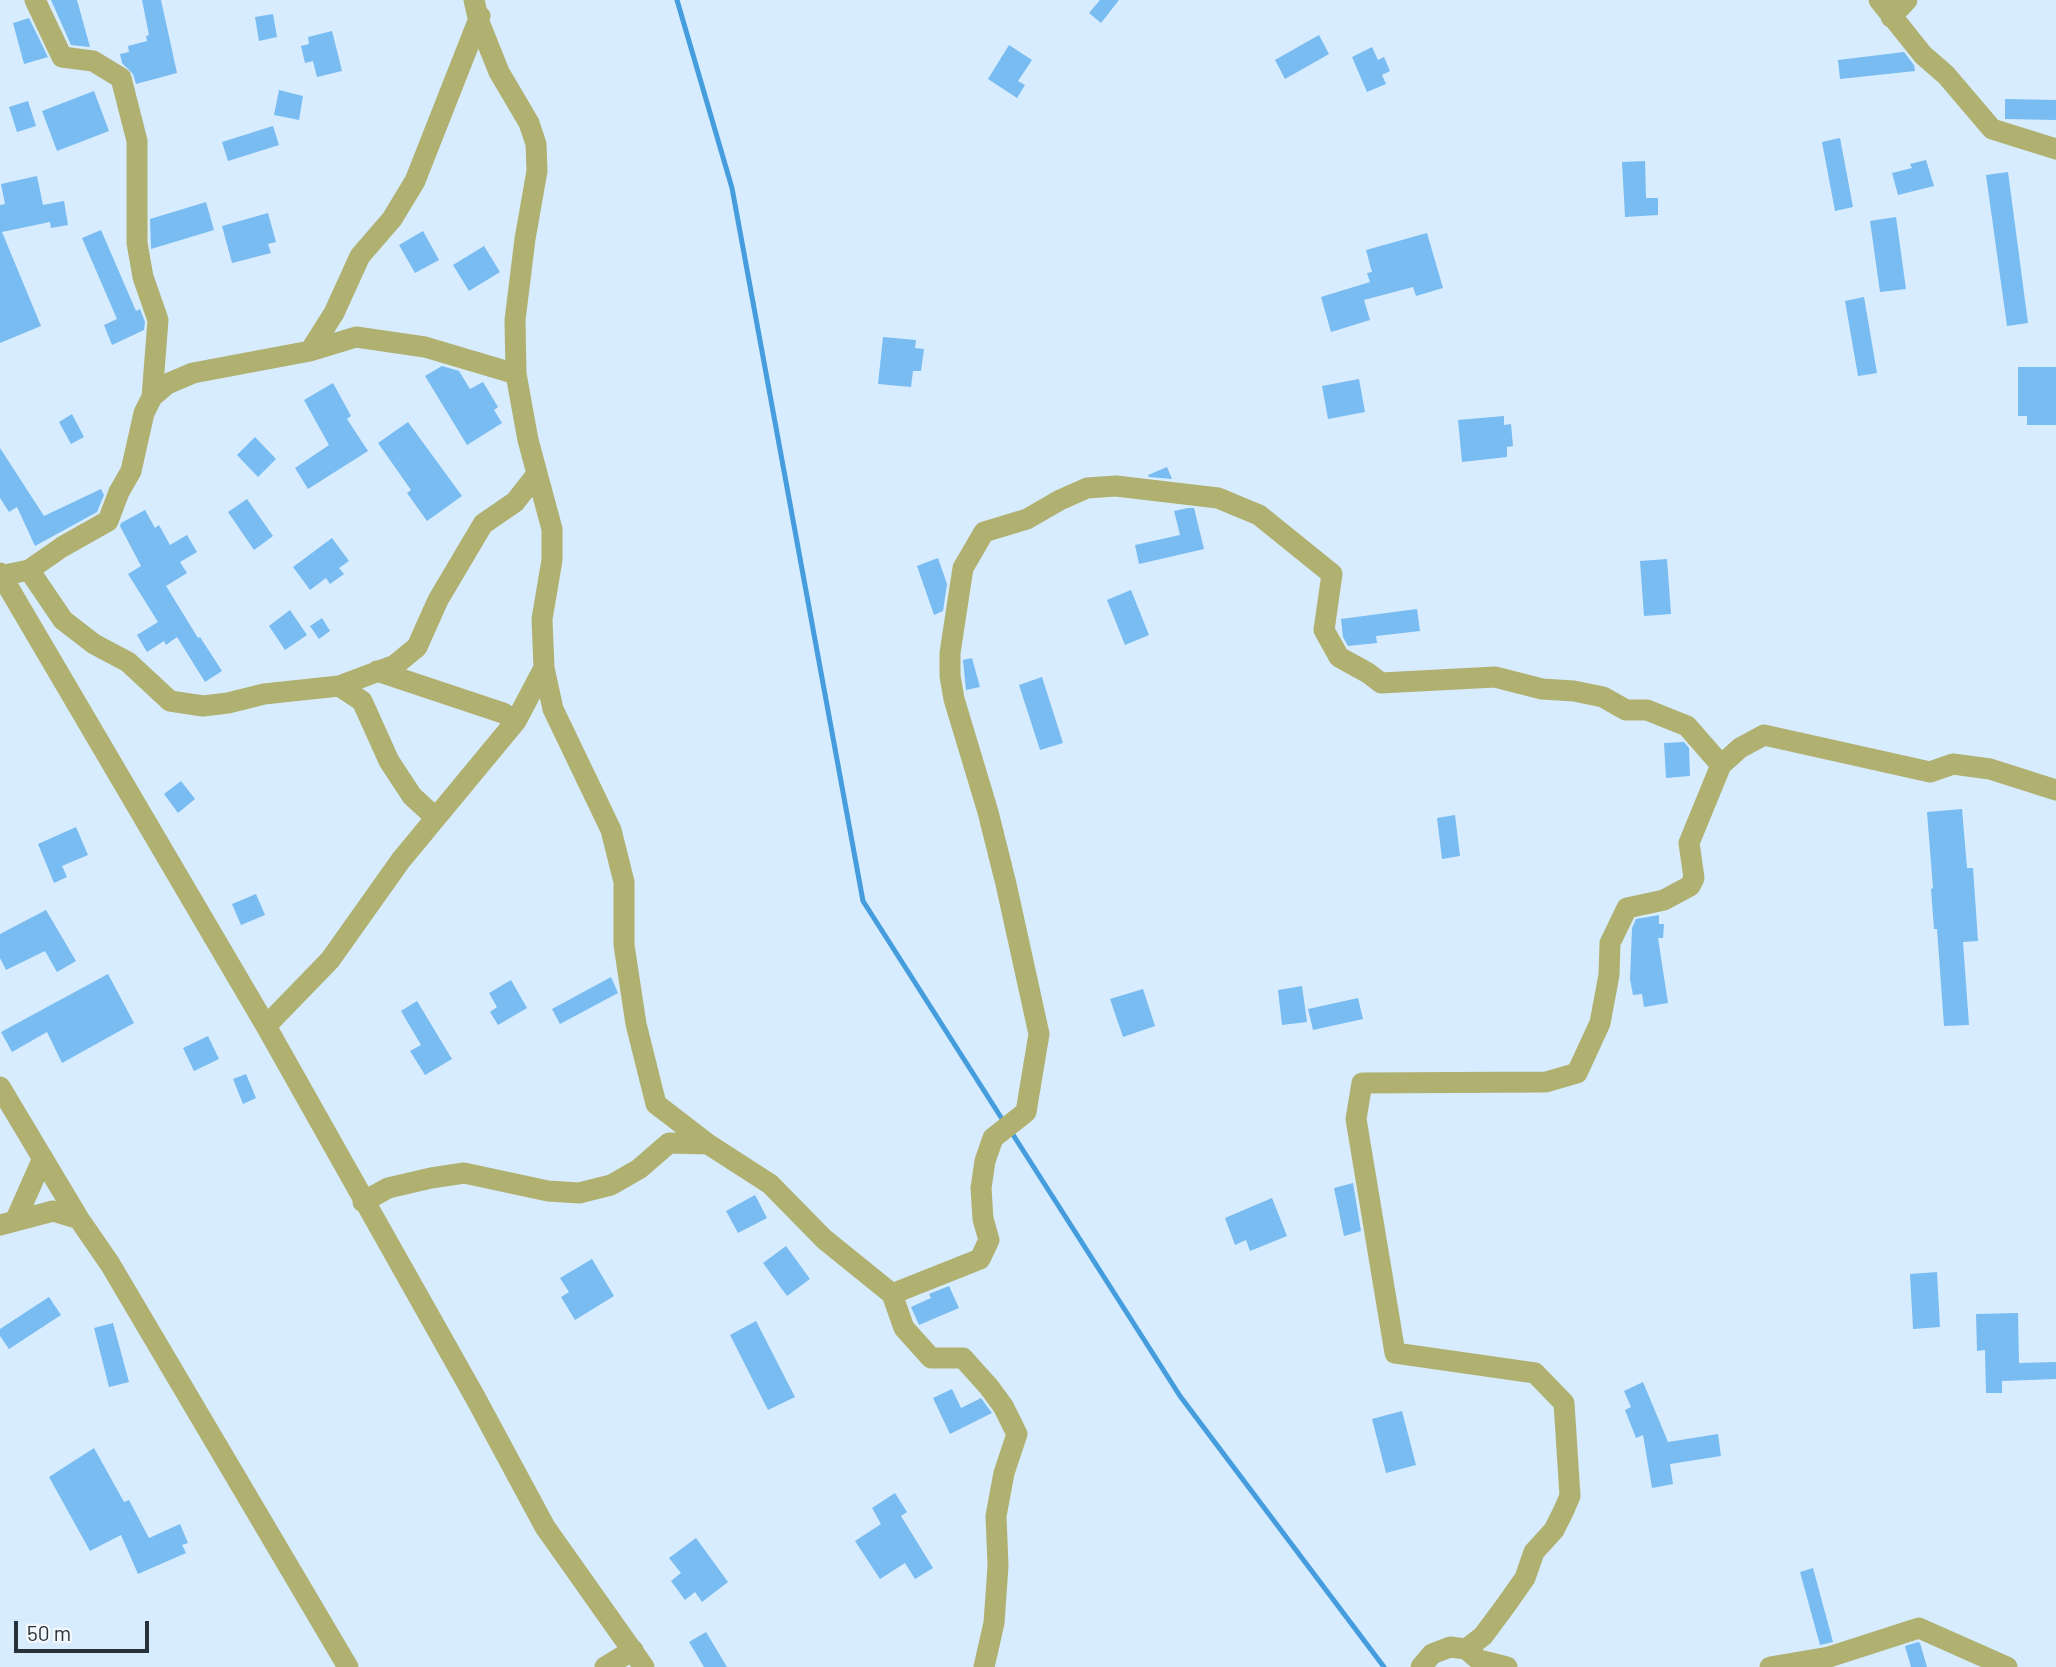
<!DOCTYPE html>
<html>
<head>
<meta charset="utf-8">
<style>
	body { margin:0 }
	#map { position:relative; width:2056px; height:1667px; overflow:hidden; background:#d7ecfe; font-family:Barlow,sans-serif }
	canvas { display:block }
	.scale { position:absolute; left:14px; top:1621px; width:135px; height:32px; box-sizing:border-box; border:4px solid #273139; border-top:0; padding-left:9px; font-size:21px; line-height:24px; white-space:nowrap; color:#273139; -webkit-text-stroke:5px #f2f7fb; paint-order:stroke }
</style>
</head>
<body>
<div id="map">
<canvas width="2056" height="1667"></canvas>
<div class="scale">50 m</div>
</div>
<script>
const c = document.querySelector('canvas').getContext('2d');
c.lineJoin = 'round';
const toPath = rows => new Path2D(rows.map(r => 'M' + r).join(''));
function strokePath(path, color, width, dash) { c.strokeStyle = color; c.lineWidth = width; c.lineCap = dash ? 'butt' : 'round'; c.setLineDash(dash || []); c.stroke(path); }
function fill(path, color) { c.fillStyle = color; c.fill(path, 'evenodd'); }
strokePath(toPath([
	[677,0,732,188,863,901,1004,1122],
	[1010,1130,1180,1396,1384,1667]
]), '#459dde', 5);
fill(toPath([
	[51,0,77,0,90,47,71,45],
	[142,0,161,0,177,73,136,84,133,74,122,63,120,54,129,52,128,46,147,41,146,36,149,35],
	[1100,0,1119,0,1101,23,1089,13],
	[273,14,277,37,259,41,255,17],
	[29,18,48,57,24,64,13,23],
	[332,31,342,71,317,77,313,61,305,63,301,46,309,44,308,37],
	[1319,35,1329,54,1285,79,1275,60],
	[1009,45,1032,60,1018,81,1025,85,1017,98,988,79],
	[1372,47,1378,60,1384,57,1390,71,1382,75,1386,84,1367,92,1352,57],
	[1904,52,1914,65,1915,71,1840,79,1838,60],
	[279,90,303,96,299,120,274,115],
	[94,91,109,131,57,151,42,111],
	[2005,99,2056,100,2056,120,2005,119],
	[28,101,36,126,17,132,9,107],
	[273,126,279,145,228,161,222,142],
	[1840,138,1853,207,1835,211,1822,142],
	[1926,160,1934,186,1898,195,1892,173,1912,168,1910,164],
	[1645,161,1646,198,1658,198,1658,215,1625,217,1622,162],
	[2008,172,2028,323,2007,326,1986,175],
	[37,176,43,205,64,201,68,225,51,228,50,222,2,232,41,326,0,343,0,205,5,204,1,184],
	[206,202,214,230,151,249,150,219],
	[268,213,276,242,268,244,271,253,232,263,222,226],
	[1896,217,1906,289,1880,292,1870,221],
	[101,230,136,311,140,309,145,322,144,330,112,345,104,325,117,319,82,238],
	[423,231,439,260,415,273,399,245],
	[1427,233,1443,288,1416,296,1413,287,1364,300,1370,320,1331,332,1321,297,1370,282,1367,273,1372,272,1366,250],
	[484,246,500,272,469,291,453,265],
	[1864,297,1877,373,1858,376,1845,301],
	[883,337,916,340,915,348,924,349,921,371,913,371,911,387,878,384],
	[442,366,459,371,470,389,483,382,498,407,494,410,502,423,467,445,425,376],
	[2018,367,2056,367,2056,425,2027,425,2027,416,2018,416],
	[1359,379,1365,412,1328,419,1322,386],
	[333,383,351,416,347,419,368,451,308,489,295,468,329,445,304,400],
	[72,414,84,437,71,444,59,422],
	[1504,416,1504,425,1511,424,1513,446,1507,447,1507,457,1462,462,1458,420],
	[408,422,462,496,427,521,407,493,411,490,378,443],
	[255,437,276,459,258,477,237,455],
	[0,448,44,516,101,489,104,495,97,512,35,546,17,507,9,512,0,498],
	[1167,467,1172,479,1149,477,1148,475],
	[247,499,273,536,254,550,228,512],
	[1188,508,1194,508,1204,549,1139,564,1135,545,1180,535,1174,511],
	[145,510,155,528,159,525,170,545,187,535,197,552,180,562,187,573,166,586,198,638,200,637,222,671,205,682,177,637,166,645,164,641,147,652,137,635,158,622,128,574,141,566,120,526,121,523],
	[332,538,349,561,339,568,344,574,330,584,326,578,310,590,293,567],
	[938,558,947,584,943,611,934,615,917,566],
	[1667,559,1671,614,1644,616,1640,561],
	[1131,590,1149,635,1125,645,1107,600],
	[1417,609,1420,631,1376,636,1377,643,1348,646,1343,637,1341,619],
	[290,610,307,635,285,650,269,626],
	[322,618,330,631,319,639,310,626],
	[972,658,980,687,966,690,963,660],
	[1042,677,1063,743,1040,750,1019,685],
	[1684,742,1689,748,1690,776,1666,778,1664,743],
	[181,781,195,799,178,813,164,794],
	[1962,809,1967,868,1973,868,1978,941,1963,942,1969,1025,1944,1026,1937,929,1934,929,1931,889,1933,888,1927,812],
	[1455,815,1460,856,1442,859,1437,818],
	[76,827,88,855,62,866,67,877,54,883,38,844],
	[256,894,265,915,241,925,232,904],
	[46,910,76,961,57,972,45,951,6,970,0,958,0,934],
	[1659,915,1659,924,1664,924,1663,938,1658,938,1668,1003,1644,1007,1642,994,1633,995,1630,979,1632,928,1636,919],
	[108,974,134,1023,62,1063,47,1032,12,1052,1,1032],
	[611,977,618,993,560,1024,552,1009],
	[511,980,527,1008,498,1025,490,1012,497,1007,489,993],
	[1302,986,1307,1022,1282,1025,1278,990],
	[1143,989,1155,1026,1123,1037,1110,999],
	[1358,998,1363,1019,1313,1030,1308,1009],
	[417,1001,452,1059,425,1075,410,1051,421,1045,401,1011],
	[208,1036,219,1059,194,1071,183,1048],
	[246,1074,256,1098,243,1104,233,1079],
	[1353,1183,1361,1231,1344,1236,1334,1188],
	[755,1195,767,1218,738,1233,726,1211],
	[1272,1198,1287,1236,1250,1251,1246,1240,1235,1245,1225,1218],
	[786,1246,810,1279,787,1296,763,1263],
	[592,1259,614,1296,575,1320,561,1297,569,1292,560,1278],
	[1937,1272,1940,1327,1913,1329,1910,1274],
	[949,1286,959,1308,919,1325,911,1307,931,1298,929,1294],
	[49,1297,61,1315,9,1349,0,1336,0,1329],
	[2018,1313,2019,1363,2056,1362,2056,1379,2002,1381,2002,1393,1986,1393,1985,1350,1977,1351,1976,1314],
	[756,1321,795,1397,768,1410,730,1335],
	[113,1323,129,1382,109,1387,94,1328],
	[1643,1382,1668,1442,1718,1434,1721,1456,1670,1464,1673,1484,1652,1488,1643,1435,1636,1438,1625,1410,1631,1407,1624,1391],
	[952,1389,961,1408,981,1398,992,1413,950,1434,933,1398],
	[1402,1411,1416,1465,1386,1473,1372,1419],
	[94,1448,124,1502,129,1500,149,1538,180,1524,188,1543,182,1545,186,1553,138,1574,121,1535,90,1551,49,1477],
	[895,1493,907,1512,901,1516,933,1568,915,1579,905,1563,880,1579,855,1541,881,1524,872,1508],
	[696,1538,728,1582,702,1602,695,1592,685,1600,671,1581,681,1573,669,1558],
	[1813,1568,1833,1642,1820,1645,1800,1572],
	[706,1632,727,1667,704,1667,689,1642],
	[1918,1642,1920,1643,1927,1667,1911,1667,1905,1646]
]), '#79bcf1');
strokePath(toPath([
	[35,0,62,57,93,61,121,78,137,141,137,243,143,277,158,320,152,397],
	[474,0,479,22,499,72,529,123,536,144,537,171,525,239,515,320,516,374,528,440,552,529,552,560,542,619,544,668,553,709,611,830,624,882,624,945,636,1024,656,1104,708,1144,770,1184,824,1239,892,1294,904,1328,931,1358,963,1358,989,1387,1003,1406,1017,1434,1004,1473,996,1516,998,1566,994,1623,984,1667],
	[1879,0,1923,55,1946,75,1992,129,2056,149],
	[1891,17,1907,0],
	[310,351,334,313,360,256,392,219,415,181,480,16],
	[29,570,63,620,94,644,128,662,170,701,203,706,228,703,264,694,339,686,362,701,389,761,412,796,436,818],
	[0,573,266,1026,475,1397,545,1527,644,1667],
	[0,576,29,570,62,547,108,521,119,492,131,471,144,413,152,397,167,384,193,373,310,351,356,337,425,347,516,374],
	[377,671,503,713,516,721],
	[339,686,395,665,417,647,438,600,483,524,515,502,537,474],
	[266,1026,330,960,401,860,516,721,544,668],
	[0,1087,79,1219,110,1264,348,1667],
	[363,1202,388,1188,431,1178,464,1173,548,1191,579,1193,611,1185,639,1169,669,1143,708,1144],
	[16,1219,43,1158],
	[0,1225,53,1211,79,1219],
	[892,1294,980,1259,989,1240,983,1219,981,1188,985,1161,993,1138,1026,1112,1039,1034,1006,884,988,812,954,699,950,676,950,653,963,568,984,532,1027,519,1060,500,1087,488,1116,486,1218,498,1259,515,1332,574,1324,630,1339,657,1368,673,1381,683,1495,677,1542,689,1574,691,1603,697,1626,710,1647,710,1687,726,1721,765,1740,748,1764,735,1930,772,1953,764,1990,769,2056,790],
	[1466,1649,1483,1636,1506,1605,1525,1578,1534,1552,1554,1530,1563,1512,1570,1496,1564,1403,1535,1373,1395,1353,1356,1119,1362,1083,1546,1082,1577,1073,1600,1023,1609,975,1610,943,1627,908,1664,900,1690,886,1694,878,1689,843,1721,765],
	[605,1667,633,1650],
	[1421,1667,1432,1654,1450,1647,1466,1649,1479,1660,1507,1667],
	[1770,1667,1829,1657,1919,1628,2007,1667]
]), '#b0b171', 21);
</script>
</body>
</html>
